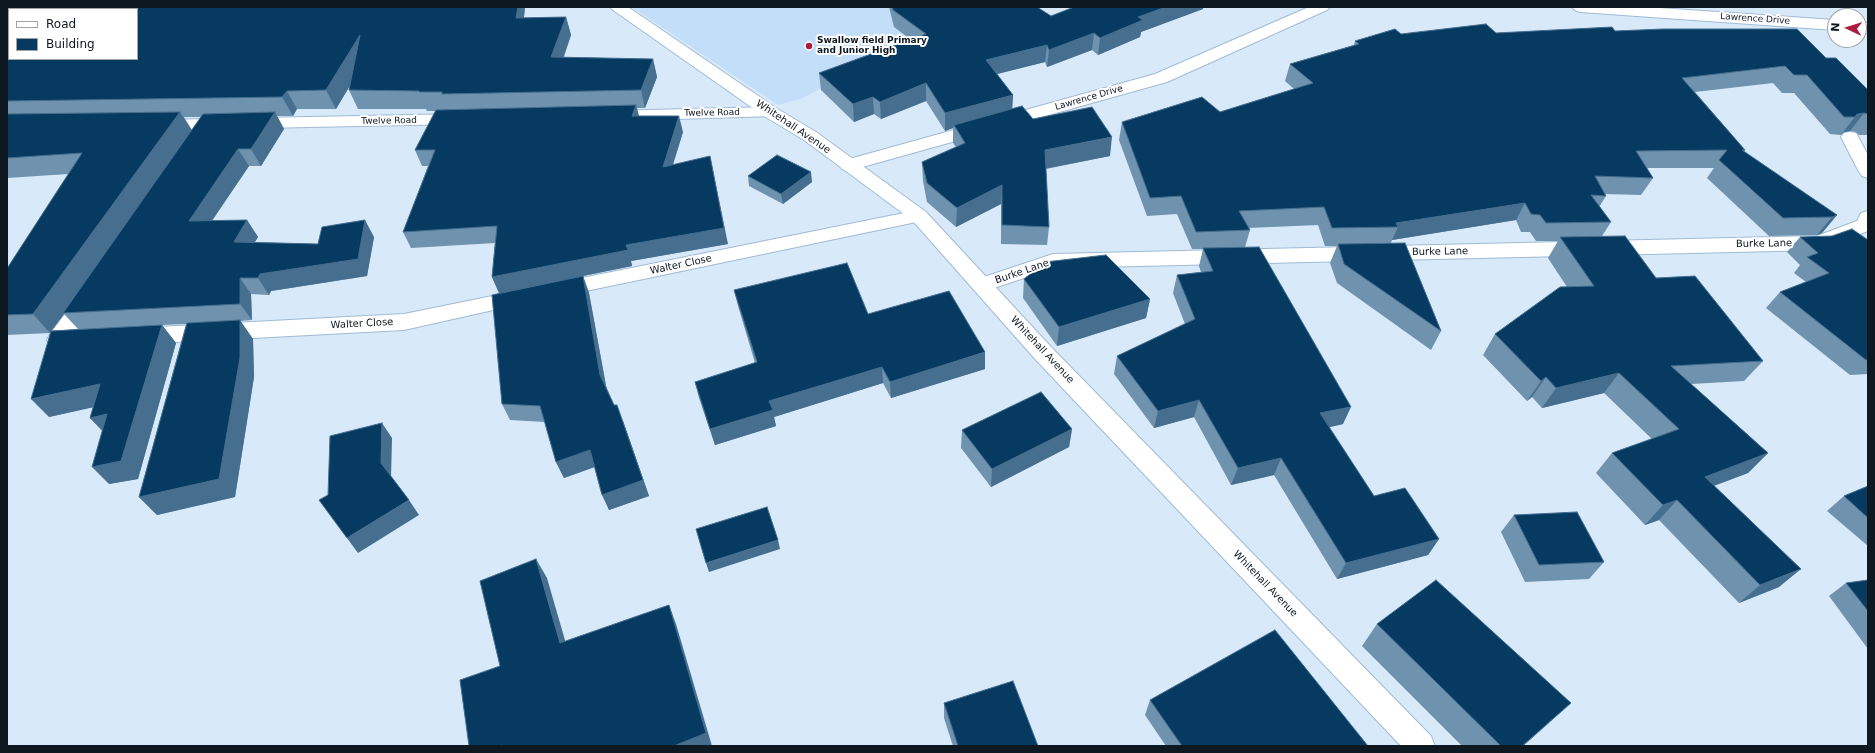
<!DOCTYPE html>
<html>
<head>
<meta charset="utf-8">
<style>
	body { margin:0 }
	#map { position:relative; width:1875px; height:753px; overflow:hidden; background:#d8e9fa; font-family:"DejaVu Sans",sans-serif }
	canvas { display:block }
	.frame { position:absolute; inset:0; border:8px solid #0e1821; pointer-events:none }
	.legend { position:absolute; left:8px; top:8px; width:130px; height:52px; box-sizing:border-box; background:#fff; border:1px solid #9fa3a6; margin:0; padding:5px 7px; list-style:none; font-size:12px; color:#0e1821 }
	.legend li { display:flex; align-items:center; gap:8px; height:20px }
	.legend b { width:20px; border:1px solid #9fa3a6 }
	.north { position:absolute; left:1827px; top:8px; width:40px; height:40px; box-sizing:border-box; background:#fff; border:1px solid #9fa3a6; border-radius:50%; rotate:274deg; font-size:11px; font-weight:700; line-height:16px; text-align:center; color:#0e1821 }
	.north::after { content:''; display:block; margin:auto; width:14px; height:18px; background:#af1b40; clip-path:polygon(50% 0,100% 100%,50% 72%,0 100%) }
</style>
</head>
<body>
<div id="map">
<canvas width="1875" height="753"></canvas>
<div class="frame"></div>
<ul class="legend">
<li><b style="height:5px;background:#fff"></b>Road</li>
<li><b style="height:11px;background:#063a61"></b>Building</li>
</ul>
<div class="north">N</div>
</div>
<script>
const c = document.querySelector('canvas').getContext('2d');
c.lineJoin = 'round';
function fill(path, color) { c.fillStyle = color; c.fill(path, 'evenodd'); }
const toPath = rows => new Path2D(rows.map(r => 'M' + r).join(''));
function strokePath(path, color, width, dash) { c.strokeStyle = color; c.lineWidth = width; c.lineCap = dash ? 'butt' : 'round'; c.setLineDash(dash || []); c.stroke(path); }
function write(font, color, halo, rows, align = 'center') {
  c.font = font + ' "DejaVu Sans",sans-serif'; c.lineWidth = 4; c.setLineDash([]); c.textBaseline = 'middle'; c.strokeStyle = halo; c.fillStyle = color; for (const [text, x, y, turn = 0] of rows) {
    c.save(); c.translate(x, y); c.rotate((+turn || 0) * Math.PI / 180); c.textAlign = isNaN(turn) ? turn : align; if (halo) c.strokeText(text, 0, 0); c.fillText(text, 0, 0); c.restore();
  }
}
fill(toPath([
	[632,7,1029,7,825,86,803,98,778,105]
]), '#c3def9');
const minor = toPath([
	[1309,7,1330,7,1327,10,1167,82,848,171,842,169,839,165,842,161,1155,74,1309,7],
	[1572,7,1645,7,1835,20,1835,30,1580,12,1575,10,1572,7],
	[1859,22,1868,23,1868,33,1859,32,1859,22],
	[770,107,776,108,779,112,776,116,609,121,603,120,600,116,603,112,609,111,770,107],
	[461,114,467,115,470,119,467,123,461,124,159,130,153,129,150,125,153,121,159,120,461,114],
	[1850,132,1856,133,1868,155,1868,178,1862,176,1859,172,1841,137,1844,133,1850,132],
	[919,210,926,212,929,216,926,220,557,297,550,295,547,290,550,285,557,283,919,210],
	[1868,211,1868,231,1819,250,1054,268,982,292,975,290,972,285,975,280,1053,254,1817,236,1857,221,1861,213,1868,211],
	[522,290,529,292,532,297,529,302,404,330,139,344,131,341,128,336,131,331,139,328,404,314,522,290],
	[88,291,95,293,98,298,76,331,85,333,88,339,85,345,77,347,58,348,50,346,47,340,50,334,81,293,88,291]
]);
const tertiary = toPath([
	[610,7,628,7,776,108,816,132,926,212,1052,348,1431,736,1435,746,1401,746,1036,360,912,220,804,140,764,116,613,10,610,7]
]);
strokePath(minor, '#9fbbd5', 2);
strokePath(tertiary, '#9fbbd5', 2);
fill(minor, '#fff');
fill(tertiary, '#fff');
fill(toPath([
	[7,7,525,7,524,18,566,17,571,35,564,57,653,59,657,77,645,108,637,108,639,116,683,132,673,165,728,244,631,261,632,266,583,276,589,293,606,386,614,405,623,421,649,496,609,510,595,467,564,478,556,462,545,422,510,420,502,404,499,293,492,277,495,243,411,248,403,232,428,166,422,166,415,150,435,111,427,111,426,109,358,109,349,90,350,85,336,109,297,109,293,116,277,116,284,129,261,166,249,166,212,221,247,220,258,237,255,242,318,244,374,237,367,276,271,291,269,295,251,294,252,320,240,321,253,339,254,377,235,497,157,515,139,497,186,324,162,325,176,343,138,479,109,484,102,431,90,418,93,407,49,417,51,332,50,333,7,335,7,267,8,267,68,174,7,178],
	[184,117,201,117,192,130],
	[64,314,78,329,51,331],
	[889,7,1037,7,1051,16,1203,9,1141,32,1140,37,1098,55,1092,50,1047,67,1045,62,997,74,1013,95,1012,109,1110,156,1046,169,1049,227,1047,245,1001,244,1001,204,956,227,927,202,923,181,922,162,956,147,953,143,953,128,945,131,926,101,881,119,874,114,854,122,821,90,819,73,910,39,894,27],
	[1615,31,1826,58,1868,90,1868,135,1859,135,1856,132,1850,131,1844,132,1841,135,1830,134,1794,93,1782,93,1773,83,1695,92,1745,150,1744,152,1837,215,1822,233,1817,235,1769,236,1707,178,1714,168,1647,168,1653,178,1641,195,1605,194,1606,196,1599,207,1611,222,1602,236,1656,278,1763,361,1744,381,1691,384,1768,453,1748,473,1714,486,1779,587,1739,603,1659,520,1645,525,1596,473,1612,453,1652,439,1604,393,1542,408,1532,397,1527,401,1483,355,1495,334,1567,287,1548,258,1558,241,1536,241,1530,232,1521,232,1516,220,1392,240,1391,243,1441,331,1431,350,1337,283,1330,263,1337,246,1325,246,1318,225,1248,228,1250,230,1245,247,1343,424,1329,427,1374,496,1439,539,1428,555,1337,579,1274,475,1231,485,1194,417,1154,428,1114,374,1117,356,1185,324,1173,293,1177,275,1201,272,1199,266,1203,249,1192,249,1177,214,1147,216,1119,140,1122,122,1220,112,1294,89,1285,81,1290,64,1354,45,1355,41,1401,34,1496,33],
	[748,176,812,182,783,204,749,186],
	[1800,237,1868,240,1868,374,1850,375,1766,308,1780,292,1806,282,1794,273,1800,265,1787,252],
	[1024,279,1150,299,1146,318,1057,346,1023,298],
	[734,290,868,314,985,369,891,398,883,383,774,417,776,426,715,445,699,398,695,382,755,363,738,306],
	[1072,429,1069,447,991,487,961,448,962,430],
	[1868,486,1868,546,1827,511,1844,496],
	[1514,515,1604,562,1589,579,1525,582,1501,532],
	[1868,580,1868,649,1829,596,1846,583],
	[1377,624,1549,723,1523,746,1462,746,1362,646],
	[1150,700,1368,746,1166,746,1145,715],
	[944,703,1038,746,953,746,944,718]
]), '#6f92ae');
fill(toPath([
	[518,7,525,7,522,36,516,18],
	[1166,7,1203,7,1203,9,1141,32,1140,37,1098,55,1100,38,1138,17],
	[566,17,571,35,557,75,551,57],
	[1094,33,1092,50,1047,67,1049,50],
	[360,35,369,54,336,109,326,90],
	[1047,45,1045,62,985,77,986,60],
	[653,59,657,77,645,108,641,90],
	[926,83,926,101,881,119,880,102],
	[287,91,297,109,293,116,282,97],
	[1013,95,1012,112,954,125,953,128,945,131,945,113],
	[873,97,874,114,854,122,853,104],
	[636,105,640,121,632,116],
	[180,112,192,131,63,313,64,314,50,333,33,314],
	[275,112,284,129,261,166,251,149],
	[1864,113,1850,131,1844,132,1841,135,1857,114],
	[679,116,683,132,667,183,663,167],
	[1112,137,1110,156,1043,169,1045,150],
	[238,149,249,166,200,238,189,221],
	[710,156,728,244,631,261,632,266,583,276,589,293,607,391,499,293,492,277,626,245],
	[811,172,812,182,783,204,781,194],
	[1002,185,1001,204,956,227,957,208],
	[1525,203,1516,220,1392,240,1398,227,1396,223],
	[1837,215,1822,233,1817,235,1832,217],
	[247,220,258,237,245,258,234,242],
	[365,220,374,237,367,276,271,291,269,295,258,278,260,274],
	[240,278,251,294,252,320,240,304],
	[1150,299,1146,318,1057,346,1059,327],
	[240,320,253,339,254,377,235,497,157,515,139,497],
	[162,325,176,343,138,479,109,484,92,467],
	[985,352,985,369,891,398,890,382],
	[882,367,883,383,774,417,776,426,715,445,710,429,769,401],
	[1619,373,1604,393,1542,408,1556,388],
	[1546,377,1532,397,1527,401,1541,381],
	[100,384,117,402,49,417,31,399],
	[1199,400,1194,417,1154,428,1158,411],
	[1351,407,1343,424,1313,431,1320,413],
	[107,414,107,435,90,418],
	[623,421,649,496,609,510,602,495],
	[382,423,392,438,391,478,381,463],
	[1072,429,1069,447,991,487,992,469],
	[590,450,597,466,564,478,556,462],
	[1768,453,1748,473,1686,496,1705,477],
	[1281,458,1274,475,1231,485,1238,468],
	[409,500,419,515,358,553,347,538],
	[1677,500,1659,520,1645,525,1663,505],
	[1439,539,1428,555,1337,579,1346,563],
	[778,540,780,549,709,572,706,563],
	[536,559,547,578,571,661,560,643],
	[1801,569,1779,587,1739,603,1760,585],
	[669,605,676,624,712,746,674,746],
	[1571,703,1523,746,1522,746]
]), '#456e8f');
const building = toPath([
	[7,7,518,7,516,18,566,17,551,57,653,59,641,90,442,94,442,92,419,92,419,91,349,90,360,35,326,90,287,91,282,97,7,101,7,7],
	[9,9,137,9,137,59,9,59,9,9],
	[892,7,1037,7,1051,16,1074,7,1166,7,1138,17,1143,20,1100,38,1094,33,1049,50,1047,45,986,60,1013,95,945,113,926,83,880,102,873,97,853,104,819,73,926,34,893,10,892,7],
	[1486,24,1496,33,1612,27,1615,31,1663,29,1797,29,1826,58,1836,58,1868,90,1868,114,1864,113,1857,114,1855,117,1844,117,1807,75,1794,75,1785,66,1682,78,1745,150,1742,150,1837,215,1832,217,1783,218,1719,160,1727,150,1636,151,1653,178,1595,176,1606,196,1591,195,1611,222,1546,223,1540,215,1531,214,1525,203,1396,223,1398,227,1332,228,1324,207,1239,211,1250,230,1196,232,1181,196,1150,198,1122,122,1202,97,1220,112,1313,83,1290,64,1359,44,1355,41,1395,29,1401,34,1486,24],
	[636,105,632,116,679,116,663,167,710,156,724,228,626,245,628,250,492,277,497,226,403,232,435,150,415,150,436,110,636,105],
	[1022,106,1033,119,1092,107,1112,137,1045,150,1049,227,1002,225,1002,185,957,208,927,183,922,162,965,143,954,125,1022,106],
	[180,112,33,314,7,315,7,267,8,267,82,153,7,158,7,114,180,112],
	[275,112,251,149,238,149,189,221,247,220,234,242,318,244,322,227,365,220,358,259,260,274,258,278,240,278,240,304,63,313,203,114,275,112],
	[777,155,811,172,781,194,748,176,777,155],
	[1852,229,1868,240,1868,359,1866,360,1780,292,1829,273,1807,257,1818,253,1800,237,1832,236,1852,229],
	[1625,236,1656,278,1695,276,1763,361,1671,366,1768,453,1705,477,1801,569,1760,585,1677,500,1663,505,1612,453,1679,429,1619,373,1556,388,1546,377,1541,381,1495,334,1560,287,1594,286,1560,237,1625,236],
	[1405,243,1441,331,1344,264,1338,244,1405,243],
	[1259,247,1351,407,1320,413,1374,496,1405,488,1439,539,1346,563,1281,458,1238,468,1199,400,1158,411,1117,356,1195,319,1177,275,1213,271,1203,248,1259,247],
	[1106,255,1150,299,1059,327,1024,279,1045,262,1106,255],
	[847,263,868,314,949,291,985,352,890,382,882,367,769,401,773,410,710,429,695,382,757,362,734,290,847,263],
	[583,276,600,375,614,405,617,405,643,480,602,495,590,450,556,462,540,406,502,404,492,295,583,276],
	[240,320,240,358,219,479,139,497,187,323,240,320],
	[162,325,121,461,92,467,107,414,90,418,100,384,31,399,51,331,162,325],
	[1041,392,1072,429,992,469,962,430,1041,392],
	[382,423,381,463,409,500,347,538,319,500,328,495,330,436,382,423],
	[1868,486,1868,518,1844,496,1868,486],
	[767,507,778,540,706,563,696,529,767,507],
	[1577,512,1604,562,1539,565,1514,515,1577,512],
	[536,559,560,643,669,605,706,733,674,746,503,746,502,745,499,746,469,746,460,680,500,666,480,581,536,559],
	[1436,580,1571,703,1522,746,1501,746,1377,624,1436,580],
	[1868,580,1868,611,1846,583,1868,580],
	[1275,630,1368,746,1182,746,1150,700,1275,630],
	[1013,681,1038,746,958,746,944,703,1013,681]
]);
fill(building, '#063a61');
strokePath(building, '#456e8f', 1);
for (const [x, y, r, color] of [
	[809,46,4,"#af1b40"]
]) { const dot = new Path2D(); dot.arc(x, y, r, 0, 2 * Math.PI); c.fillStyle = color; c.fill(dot); strokePath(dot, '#fff', 1.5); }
write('9px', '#0e1821', '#fff', [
	["Lawrence Drive",1755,19,4],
	["Lawrence Drive",1089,98,-16],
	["Twelve Road",712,113,-1],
	["Twelve Road",389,121,-1]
]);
write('bold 9px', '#0e1821', '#fff', [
	["Swallow field Primary",817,41],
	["and Junior High",817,51]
], 'left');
write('10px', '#0e1821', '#fff', [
	["Whitehall Avenue",793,127,34],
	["Burke Lane",1764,244,-1],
	["Burke Lane",1440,252,-1],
	["Walter Close",681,265,-12],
	["Burke Lane",1022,272,-19],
	["Walter Close",362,324,-3],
	["Whitehall Avenue",1042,350,47],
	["Whitehall Avenue",1265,584,46]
]);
</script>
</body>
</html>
